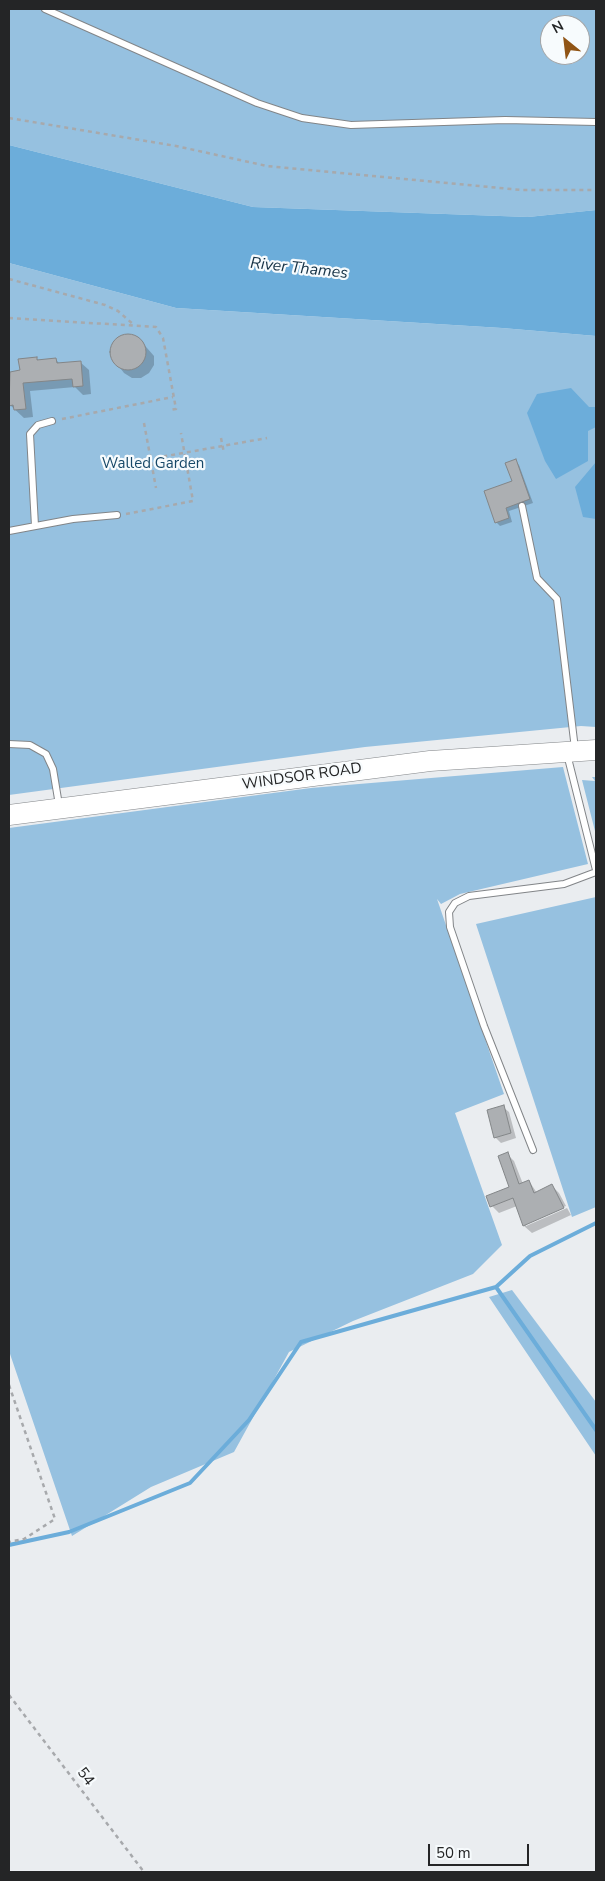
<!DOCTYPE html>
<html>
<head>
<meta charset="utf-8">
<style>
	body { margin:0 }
	#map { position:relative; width:605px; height:1881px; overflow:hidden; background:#eaedf0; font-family:"Nunito Sans",sans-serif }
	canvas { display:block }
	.frame { position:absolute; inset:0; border:10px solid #242526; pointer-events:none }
	.north { position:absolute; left:540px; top:15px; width:50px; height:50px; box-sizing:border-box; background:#f7fbfd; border:1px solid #a3a5a7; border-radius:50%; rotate:331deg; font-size:14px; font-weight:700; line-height:20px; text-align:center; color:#242526 }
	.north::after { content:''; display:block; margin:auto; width:18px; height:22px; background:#905415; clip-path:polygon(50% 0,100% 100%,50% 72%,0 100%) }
	.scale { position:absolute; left:428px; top:1844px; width:101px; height:22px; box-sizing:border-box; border:2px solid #242526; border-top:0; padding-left:6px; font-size:15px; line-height:18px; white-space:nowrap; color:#242526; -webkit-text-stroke:4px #f7fbfd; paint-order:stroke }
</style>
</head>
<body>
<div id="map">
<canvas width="605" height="1881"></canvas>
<div class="frame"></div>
<div class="north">N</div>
<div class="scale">50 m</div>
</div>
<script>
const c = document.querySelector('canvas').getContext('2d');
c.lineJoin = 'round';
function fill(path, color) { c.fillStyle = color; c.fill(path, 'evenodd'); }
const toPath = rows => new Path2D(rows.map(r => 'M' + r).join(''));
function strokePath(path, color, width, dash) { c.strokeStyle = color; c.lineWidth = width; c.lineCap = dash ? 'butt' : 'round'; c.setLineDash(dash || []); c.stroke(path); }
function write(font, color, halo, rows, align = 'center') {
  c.font = font + ' "Nunito Sans",sans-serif'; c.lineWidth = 4.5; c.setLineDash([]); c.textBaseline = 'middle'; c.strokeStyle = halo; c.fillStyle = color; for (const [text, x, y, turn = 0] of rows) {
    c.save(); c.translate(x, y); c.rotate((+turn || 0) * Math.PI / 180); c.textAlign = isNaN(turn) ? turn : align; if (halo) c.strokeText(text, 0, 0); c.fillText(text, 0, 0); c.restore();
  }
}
fill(toPath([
	[9,9,596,9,596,210,528,217,253,207,9,145],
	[550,25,580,25,580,55,550,55],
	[9,263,176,308,502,328,596,336,596,727,581,726,365,747,9,795],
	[563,767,588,864,460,894,441,904,437,899,504,1094,455,1113,502,1245,473,1274,353,1321,289,1352,234,1452,151,1487,72,1536,9,1351,9,828,311,788],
	[592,777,596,777,596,835,582,780,595,781],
	[596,897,596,1207,572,1217,476,924],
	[512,1290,596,1402,596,1456,489,1297]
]), '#96c1e0');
fill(toPath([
	[9,145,253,207,528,217,596,210,596,336,502,328,176,308,9,263],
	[571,388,589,407,596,407,596,427,588,431,588,461,556,479,545,461,527,413,537,394],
	[596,462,596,519,583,517,575,487]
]), '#6cadda');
fill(toPath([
	[123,335,132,335,140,340,154,356,154,365,149,373,141,378,132,378,124,373,111,356,111,347,116,339],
	[36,358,39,361,56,360,60,364,80,362,89,370,91,394,83,395,75,387,30,391,33,417,24,418,10,405,9,378,21,372],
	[515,461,519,465,533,503,509,511,512,522,500,526,496,522,513,482],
	[503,1107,509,1112,516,1138,501,1143,495,1137],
	[507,1154,514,1161,523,1184,529,1181,537,1193,552,1186,559,1193,566,1206,526,1223,526,1226,567,1208,571,1215,532,1233,524,1226,517,1206,499,1213,492,1206,511,1188]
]), '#0003');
strokePath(toPath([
	[596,1223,530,1256,496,1287,596,1430],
	[9,1545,69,1532,190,1483,249,1420,301,1342,496,1287]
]), '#6cadda', 4);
const building = toPath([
	'110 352a18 18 0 1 1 36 0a18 18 0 1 1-36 0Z',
	[37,357,37,360,56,358,57,363,81,361,83,386,73,387,72,379,23,383,26,409,14,410,13,405,9,406,10,372,20,370,18,359,37,357],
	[516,459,530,499,506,508,509,518,495,523,484,491,512,481,505,463,516,459],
	[504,1105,511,1133,494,1138,487,1110,504,1105],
	[508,1152,519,1184,529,1180,534,1193,552,1184,564,1208,523,1226,513,1198,490,1207,486,1196,509,1187,498,1156,508,1152]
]);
fill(building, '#acafb2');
strokePath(building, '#838688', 1);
const service = toPath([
	[45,9,257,103,302,118,351,125,505,120,596,122],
	[522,506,537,578,557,599,575,749],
	[35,526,30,434,38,425,52,421],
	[9,531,73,519,117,515],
	[9,744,30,745,46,754,53,769,59,805],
	[567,754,596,870],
	[533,1150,484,1026,450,927,449,912,455,903,469,896,564,884,596,872]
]);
const primary = toPath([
	[9,815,430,761,596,750]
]);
strokePath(service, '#828588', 8);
strokePath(primary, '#828588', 21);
strokePath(toPath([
	[9,118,176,146,267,166,521,190,596,190],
	[9,279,105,305,118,311,134,325],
	[9,318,156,327,163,338,176,409,170,410],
	[62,419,173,397],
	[144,423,156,488],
	[221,438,224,453],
	[116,465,267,438],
	[126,514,193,501,181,433],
	[9,1385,55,1519,24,1539,9,1542],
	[9,1695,144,1872]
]), '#a7a9ac', 2.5, [4, 4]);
strokePath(service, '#fff', 6);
strokePath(primary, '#fff', 20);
write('15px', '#174868', '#f7fbfd', [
	["Walled Garden",153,464]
]);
write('15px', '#242526', '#f7fbfd', [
	["WINDSOR ROAD",302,777,-8],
	["54",85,1777,53]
]);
write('italic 16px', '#143145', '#f7fbfd', [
	["River Thames",299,269,6]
]);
</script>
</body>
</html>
